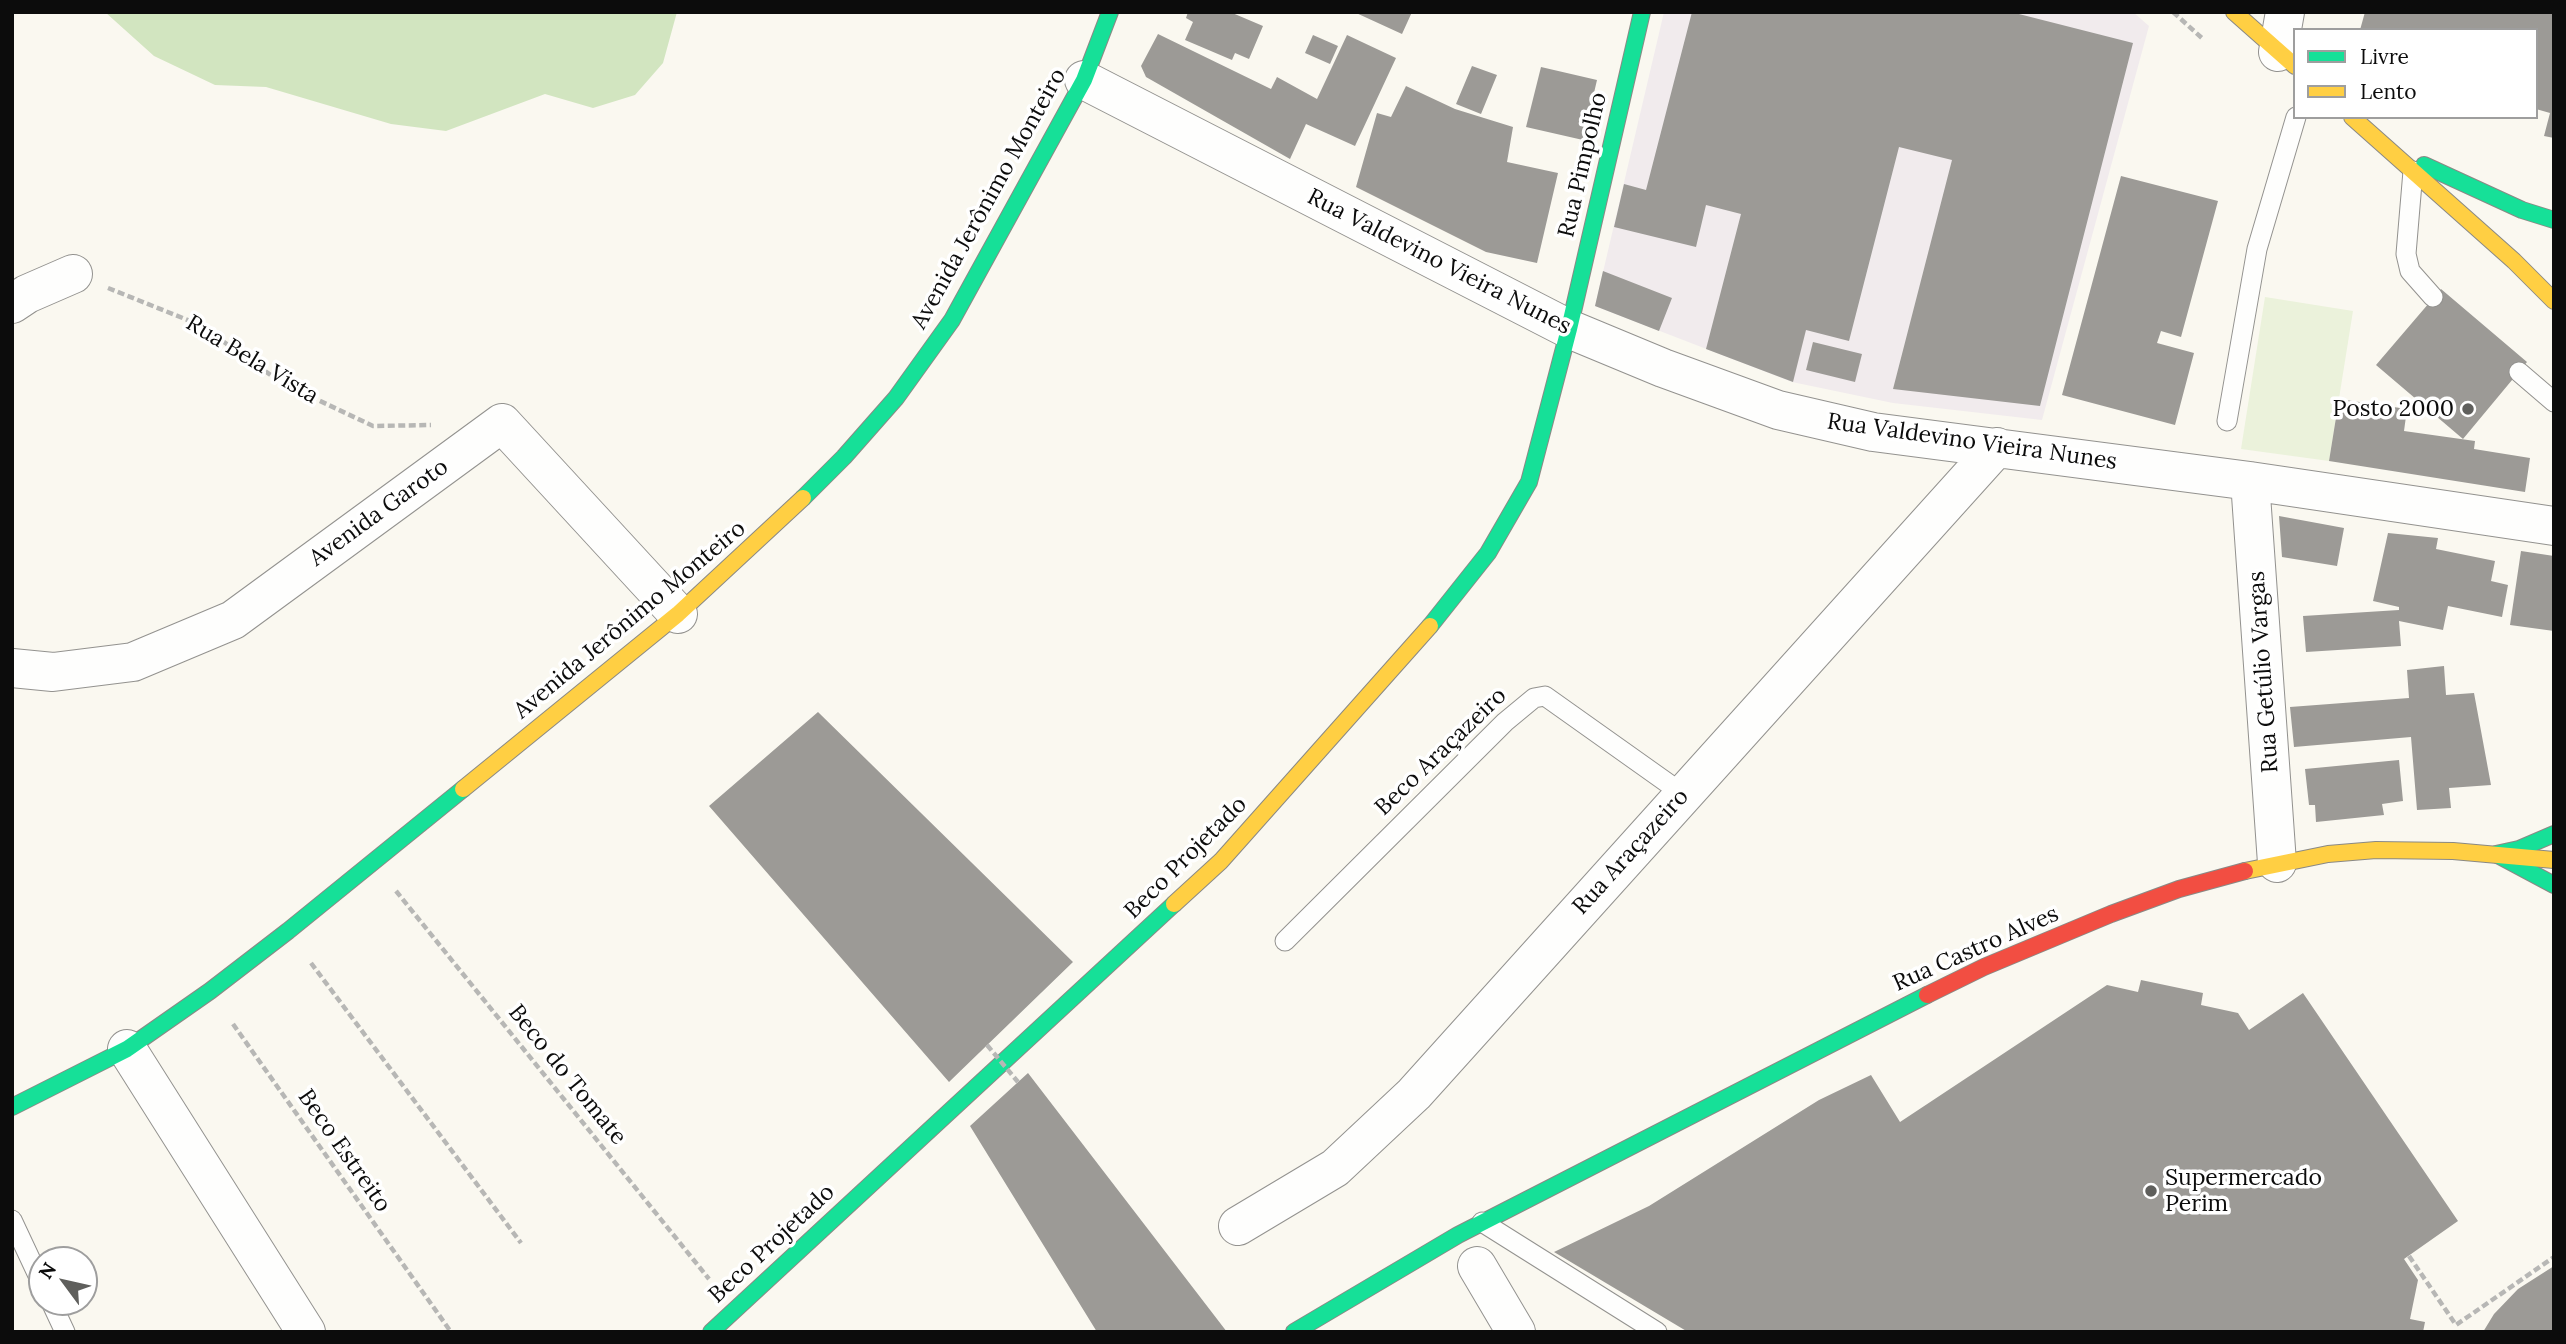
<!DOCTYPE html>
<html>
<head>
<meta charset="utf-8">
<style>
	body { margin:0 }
	#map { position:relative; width:2566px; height:1344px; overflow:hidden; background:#faf8f0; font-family:Lora,serif }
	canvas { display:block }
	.frame { position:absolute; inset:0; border:14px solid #0c0c0c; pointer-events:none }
	.legend { position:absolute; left:2293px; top:28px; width:245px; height:91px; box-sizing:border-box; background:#fff; border:2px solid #9e9e9e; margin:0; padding:9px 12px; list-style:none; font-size:21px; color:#0c0c0c }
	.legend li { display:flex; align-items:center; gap:14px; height:35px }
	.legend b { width:35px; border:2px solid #9e9e9e }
	.north { position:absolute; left:28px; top:1246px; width:70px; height:70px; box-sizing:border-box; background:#fff; border:2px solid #9e9e9e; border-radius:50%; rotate:303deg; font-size:19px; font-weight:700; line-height:28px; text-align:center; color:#0c0c0c }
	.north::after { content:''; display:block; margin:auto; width:24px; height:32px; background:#5f5f5c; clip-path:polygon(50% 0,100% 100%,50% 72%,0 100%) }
</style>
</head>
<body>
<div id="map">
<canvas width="2566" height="1344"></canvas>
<div class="frame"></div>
<ul class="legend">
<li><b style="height:9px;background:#16e098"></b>Livre</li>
<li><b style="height:9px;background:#ffcf43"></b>Lento</li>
</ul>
<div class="north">N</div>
</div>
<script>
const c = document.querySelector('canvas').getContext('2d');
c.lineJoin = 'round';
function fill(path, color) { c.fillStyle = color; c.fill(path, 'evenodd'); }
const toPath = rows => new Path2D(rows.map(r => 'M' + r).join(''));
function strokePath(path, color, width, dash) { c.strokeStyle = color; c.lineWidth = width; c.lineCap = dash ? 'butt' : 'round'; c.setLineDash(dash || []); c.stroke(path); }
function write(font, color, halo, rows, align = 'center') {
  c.font = font + ' Lora,serif'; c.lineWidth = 7; c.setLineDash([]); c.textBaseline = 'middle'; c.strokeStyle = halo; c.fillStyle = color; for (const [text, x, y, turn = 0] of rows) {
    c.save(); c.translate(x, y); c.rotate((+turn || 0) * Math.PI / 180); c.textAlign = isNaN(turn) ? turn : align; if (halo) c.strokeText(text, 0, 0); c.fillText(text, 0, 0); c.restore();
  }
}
fill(toPath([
	[1664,12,2133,12,2149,26,2042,420,1893,403,1792,382,1595,306]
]), '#f1ebed');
fill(toPath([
	[105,12,677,12,663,63,635,95,593,108,545,94,446,131,391,124,266,87,215,85,154,56]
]), '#d2e5c0');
fill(toPath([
	[2265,297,2353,311,2329,461,2241,449]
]), '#ebf2db');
fill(toPath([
	[1188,12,1230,12,1263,26,1249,59,1235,53,1232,60,1185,40,1193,22,1186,18],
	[1354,12,1412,12,1402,34],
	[1692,12,2011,12,2133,43,2040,406,1893,389,1952,160,1899,147,1849,341,1806,330,1793,382,1706,349,1741,214,1706,205,1696,247,1614,227,1624,184,1646,190],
	[2365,12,2554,12,2554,138,2544,136,2550,113,2536,109,2536,30,2360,30],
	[1158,34,1271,89,1277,77,1317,99,1347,35,1396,58,1355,146,1306,124,1290,159,1146,77,1141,66],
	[1313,35,1338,46,1330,64,1305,53],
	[1472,66,1497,75,1481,114,1456,104],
	[1541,67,1597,80,1583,140,1526,127],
	[1406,86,1455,109,1513,127,1507,162,1558,173,1537,263,1486,252,1356,187,1377,113,1391,117],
	[2121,176,2218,201,2181,337,2161,331,2157,343,2194,353,2175,425,2062,395],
	[1603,271,1672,298,1659,331,1595,306],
	[2441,289,2527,362,2463,439,2376,365],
	[1813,342,1862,354,1855,382,1806,370],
	[2339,399,2407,409,2404,431,2475,441,2474,449,2530,458,2525,492,2329,461],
	[2279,516,2344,528,2337,566,2282,557],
	[2388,533,2438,538,2436,549,2495,561,2491,581,2508,585,2502,617,2448,606,2443,630,2399,621,2401,646,2306,652,2303,616,2399,610,2399,607,2373,601],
	[2521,551,2554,556,2554,631,2510,625],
	[2444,666,2446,695,2474,693,2491,785,2449,788,2451,808,2417,810,2411,737,2294,747,2290,707,2409,698,2407,670],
	[818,712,1073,962,949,1082,709,806],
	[2399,760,2403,801,2382,804,2384,815,2316,822,2315,805,2309,805,2305,769],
	[2141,980,2203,993,2201,1005,2238,1013,2249,1030,2303,993,2458,1221,2404,1259,2418,1280,2410,1319,2425,1322,2423,1332,1688,1332,1554,1252,1649,1206,1819,1100,1871,1075,1900,1122,2107,985,2138,992],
	[1028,1073,1227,1332,1097,1332,970,1126],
	[2554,1266,2554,1332,2483,1332,2494,1314,2518,1289]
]), '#9c9a96');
const lane = toPath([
	[2413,171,2406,254,2410,271,2433,297],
	[2519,372,2554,402],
	[2227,421,2257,249,2296,117],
	[1285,941,1505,722,1534,698,1545,696,1683,794],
	[12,1220,42,1284],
	[1482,1222,1657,1332],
	[51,1302,65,1332]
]);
const street = toPath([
	[2278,52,2285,12],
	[1084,80,1569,329,1663,368,1778,410,1873,432,2250,481,2554,526],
	[12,304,27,294,73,274],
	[2250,481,2277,863],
	[12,668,53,672,133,662,233,620,502,423,678,614],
	[127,1049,306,1332],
	[1238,1226,1335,1168,1414,1094,1997,447],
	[1477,1266,1516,1332]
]);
const fast = toPath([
	[2424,165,2522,210,2554,220],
	[803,498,844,457,896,398,952,320,1084,80,1110,12],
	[1430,626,1488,553,1529,482,1569,329,1642,12],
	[2496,854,2554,885],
	[2496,854,2519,849,2554,834],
	[12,1107,127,1049,210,991,288,931,463,789],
	[711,1332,1174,904],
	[1294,1332,1458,1235,1927,995]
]);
const slow = toPath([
	[2234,12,2295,66],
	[2352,117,2514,261,2554,301],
	[463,789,678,614,803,498],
	[2245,871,2328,854,2376,850,2453,851,2554,860],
	[1174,904,1221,861,1430,626]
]);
const jam = toPath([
	[1927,995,1984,967,2111,914,2179,889,2245,871]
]);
strokePath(lane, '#93928f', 21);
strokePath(street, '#93928f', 40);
strokePath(fast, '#8a8985', 18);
strokePath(slow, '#8a8985', 18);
strokePath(jam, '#8a8985', 18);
strokePath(toPath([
	[2173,12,2203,39],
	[108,288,200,325,282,383,373,426,431,425],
	[396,891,709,1279],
	[311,963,521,1243],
	[233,1024,451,1332],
	[2409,1256,2456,1325,2554,1257]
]), '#b7b7b5', 4.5, [7, 3.5]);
strokePath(lane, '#fefefd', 19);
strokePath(street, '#fefefd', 38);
strokePath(fast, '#16e098', 16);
strokePath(slow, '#ffcf43', 16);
strokePath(jam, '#f24e42', 16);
strokePath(toPath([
	[987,1045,1018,1082]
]), '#b7b7b5', 4.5, [7, 3.5]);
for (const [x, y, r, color] of [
	[2468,409,7,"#5f5f5c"],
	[2151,1191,7,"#5f5f5c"]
]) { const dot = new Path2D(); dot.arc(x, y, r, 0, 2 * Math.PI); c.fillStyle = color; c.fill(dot); strokePath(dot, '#fff', 2.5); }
write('23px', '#0c0c0c', '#fff', [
	["Rua Pimpolho",1583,165,-77],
	["Avenida Jerônimo Monteiro",989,199,-61],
	["Rua Valdevino Vieira Nunes",1439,262,27],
	["Rua Bela Vista",252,360,31],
	["Rua Valdevino Vieira Nunes",1972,442,8],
	["Avenida Garoto",379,513,-36],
	["Avenida Jerônimo Monteiro",630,620,-40],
	["Rua Getúlio Vargas",2264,672,-94],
	["Beco Araçazeiro",1441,752,-44],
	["Rua Araçazeiro",1631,852,-48],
	["Beco Projetado",1186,858,-45],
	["Rua Castro Alves",1976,949,-24],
	["Beco do Tomate",567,1075,51],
	["Beco Estreito",344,1151,55],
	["Beco Projetado",772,1244,-43]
]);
write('23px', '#0c0c0c', '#fff', [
	["Posto 2000",2454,409],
	["Supermercado",2165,1178,"left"],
	["Perim",2165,1204,"left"]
], 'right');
</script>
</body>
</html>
